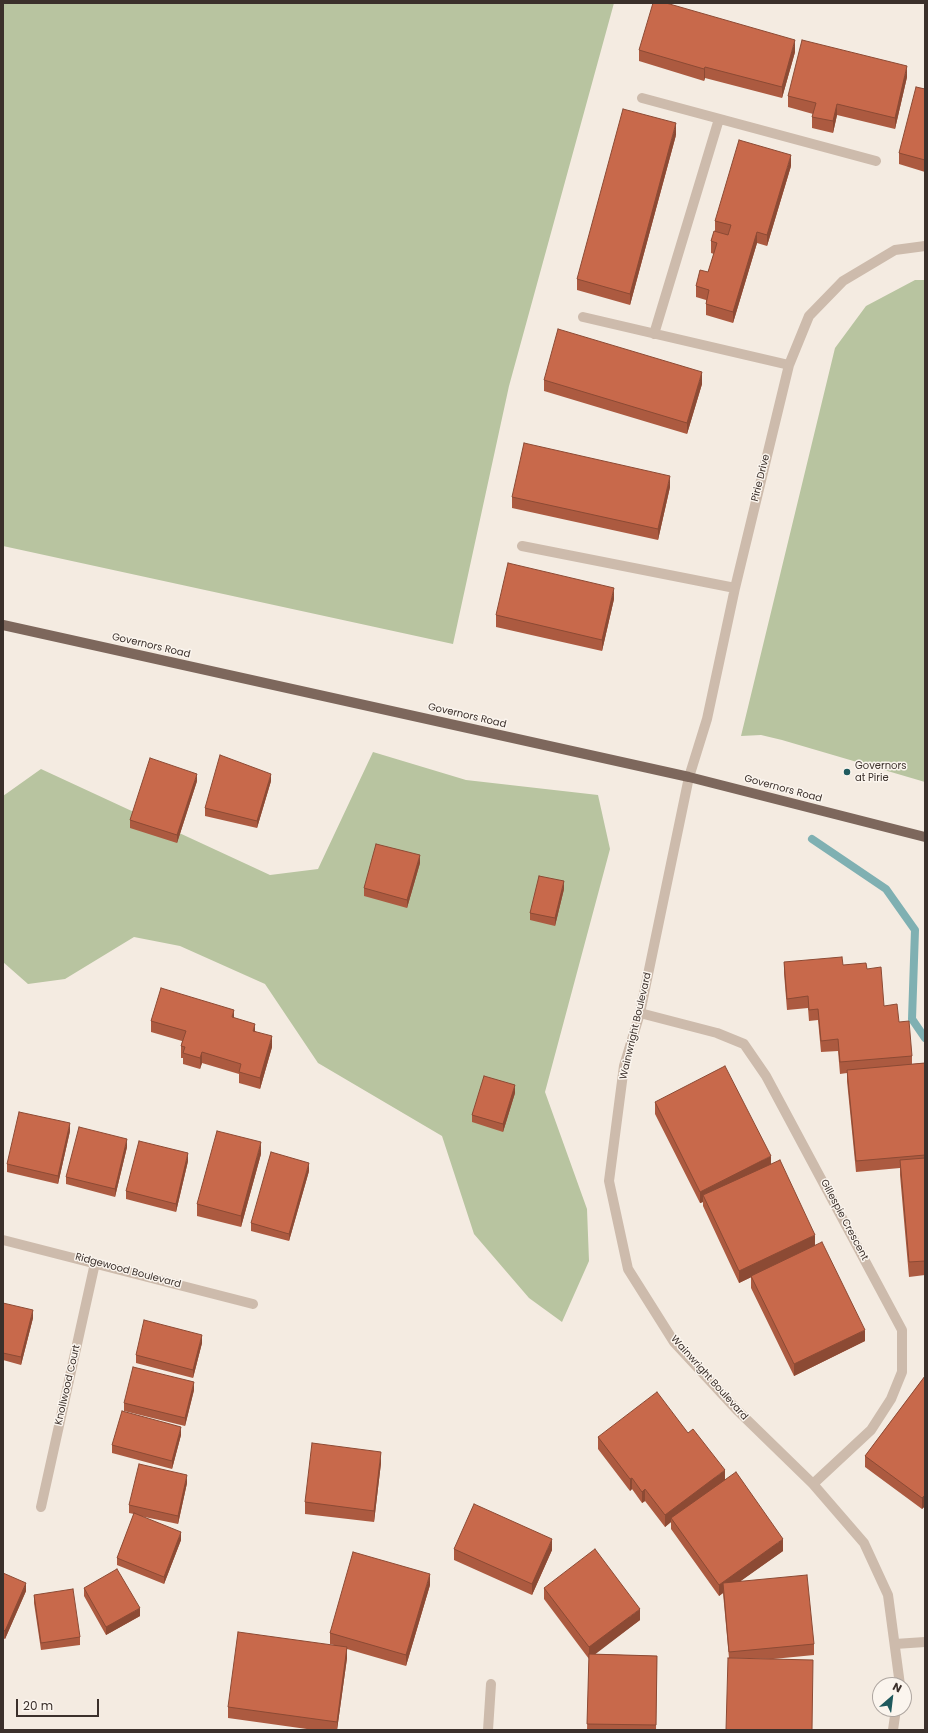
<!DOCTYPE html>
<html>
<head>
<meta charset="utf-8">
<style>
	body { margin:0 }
	#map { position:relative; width:928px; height:1733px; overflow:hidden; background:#f4ebe1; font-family:Poppins,sans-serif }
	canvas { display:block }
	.frame { position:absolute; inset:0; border:4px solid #3b302b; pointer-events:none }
	.north { position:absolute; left:872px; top:1677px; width:40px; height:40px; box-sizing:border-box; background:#fbf5ee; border:1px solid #aea6a0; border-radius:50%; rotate:28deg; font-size:11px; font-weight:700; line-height:16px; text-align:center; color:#3b302b }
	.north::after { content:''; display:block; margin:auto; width:14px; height:18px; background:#1f5a5e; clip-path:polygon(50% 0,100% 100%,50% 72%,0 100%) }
	.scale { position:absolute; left:16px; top:1699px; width:83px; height:18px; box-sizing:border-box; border:2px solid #3b302b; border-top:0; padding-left:5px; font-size:12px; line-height:14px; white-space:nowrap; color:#3b302b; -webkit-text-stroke:3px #fbf5ee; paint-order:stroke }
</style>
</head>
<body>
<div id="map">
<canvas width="928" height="1733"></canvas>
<div class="frame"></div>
<div class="north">N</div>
<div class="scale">20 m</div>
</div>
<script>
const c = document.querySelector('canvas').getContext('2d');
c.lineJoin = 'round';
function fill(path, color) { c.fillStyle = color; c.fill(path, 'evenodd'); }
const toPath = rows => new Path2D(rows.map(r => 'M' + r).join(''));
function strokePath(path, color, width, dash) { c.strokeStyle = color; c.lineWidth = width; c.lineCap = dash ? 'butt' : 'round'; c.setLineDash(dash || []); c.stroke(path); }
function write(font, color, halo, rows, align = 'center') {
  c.font = font + ' Poppins,sans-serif'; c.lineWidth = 3; c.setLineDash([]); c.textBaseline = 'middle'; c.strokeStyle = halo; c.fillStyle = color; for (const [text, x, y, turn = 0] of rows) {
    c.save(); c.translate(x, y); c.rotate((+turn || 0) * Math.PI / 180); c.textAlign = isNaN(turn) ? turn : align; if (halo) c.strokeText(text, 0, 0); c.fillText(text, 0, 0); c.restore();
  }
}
fill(toPath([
	[3,3,614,3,509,386,453,644,3,546],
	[915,280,925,280,925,782,782,740,761,735,741,736,835,348,866,306],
	[373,752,466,780,598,795,610,849,545,1092,587,1209,589,1261,562,1322,529,1298,474,1234,442,1136,318,1063,265,984,180,946,134,937,65,979,28,984,3,962,3,796,41,769,270,875,318,869]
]), '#b8c4a0');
strokePath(toPath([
	[812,839,886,889,915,930,912,1019,925,1038]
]), '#7fb0b2', 8);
strokePath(toPath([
	[642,98,876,161],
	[583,317,789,365],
	[654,334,719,119],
	[522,546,735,588],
	[640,1013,717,1033,744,1044,766,1076,902,1330,902,1372,891,1399,871,1430,813,1484],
	[3,1240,253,1304],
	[41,1507,95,1263],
	[895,1644,925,1642],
	[900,1685,888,1595,864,1543,813,1484,738,1411,674,1342,628,1269,609,1181,624,1066,640,1013,689,777,707,719,735,588,789,365,809,316,843,281,895,250,925,246],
	[488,1730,491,1684],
	[893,1730,896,1709]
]), '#cdbbac', 10);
strokePath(toPath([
	[3,625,689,777,925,837]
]), '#7d675c', 10);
fill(toPath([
	[639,50,795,52,782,98,705,78,704,81,639,61],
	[907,77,895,129,837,115,833,133,812,128,812,117,813,114,788,107,788,96],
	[925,89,925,172,899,164,899,153],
	[676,135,630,305,577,290,577,279],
	[791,166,767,246,757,243,733,323,706,315,706,300,696,297,696,286,708,272,714,254,711,253,711,241,715,231,715,221],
	[544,380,702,384,687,434,544,391],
	[670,487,658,540,512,508,512,497],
	[614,599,602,651,496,627,496,615],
	[197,781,177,843,130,828,130,820],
	[271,781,257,828,205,816,205,808],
	[420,863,407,908,364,896,364,888],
	[564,889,555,926,530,920,530,913],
	[784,962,843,965,867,969,884,1006,899,1022,912,1056,912,1064,925,1063,925,1275,909,1277,900,1175,900,1168,856,1172,847,1081,847,1073,840,1074,838,1051,821,1052,818,1020,809,1021,808,1008,787,1010,784,973],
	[234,1018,255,1031,272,1047,260,1089,239,1083,239,1074,202,1063,200,1069,183,1064,183,1058,181,1058,181,1046,182,1041,151,1032,151,1021],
	[515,1093,503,1132,472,1122,472,1115],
	[655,1102,771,1164,815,1245,865,1341,794,1376,751,1288,751,1277,739,1283,703,1206,703,1202,700,1203,655,1114],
	[70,1131,58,1184,7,1172,7,1164],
	[127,1147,115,1197,66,1184,66,1177],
	[261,1154,241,1227,197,1216,197,1204],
	[188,1161,176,1212,126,1199,126,1191],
	[309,1171,289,1241,251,1231,251,1223],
	[3,1303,33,1318,21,1365,3,1360],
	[202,1343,193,1378,136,1363,136,1355],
	[925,1376,925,1506,922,1509,865,1467,865,1456],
	[194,1390,185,1426,124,1411,124,1403],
	[181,1435,172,1469,112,1453,112,1445],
	[598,1437,725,1480,783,1551,740,1581,814,1644,814,1655,773,1659,729,1658,723,1593,719,1596,671,1529,671,1522,665,1527,645,1501,642,1503,632,1489,630,1491,598,1449],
	[381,1463,374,1522,305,1514,305,1502],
	[187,1483,178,1524,140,1516,181,1540,164,1584,117,1565,117,1558,134,1514,129,1513,129,1505],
	[454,1549,552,1550,532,1595,454,1560],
	[3,1573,26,1591,5,1639,3,1638],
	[430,1585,406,1666,347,1649,347,1658,337,1730,314,1730,228,1718,228,1707,334,1645,330,1644,330,1633],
	[84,1588,140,1616,106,1635,84,1596],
	[544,1588,640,1620,594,1654,657,1656,656,1730,587,1730,589,1659,544,1599],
	[34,1595,80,1637,80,1645,41,1650,34,1603]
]), '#ac5a40');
fill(toPath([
	[795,40,795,52,782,98,782,87],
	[907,66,907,77,895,129,895,118],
	[705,67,705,78,704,81,704,69],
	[837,104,837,115,833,133,833,121],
	[676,123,676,135,630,305,630,294],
	[791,155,791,166,767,246,767,235],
	[757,232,757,243,733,323,733,312],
	[702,372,702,384,687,434,687,423],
	[670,476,670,487,658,540,658,529],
	[614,588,614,599,602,651,602,640],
	[197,774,197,781,177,843,177,835],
	[271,774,271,781,257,828,257,821],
	[420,855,420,863,407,908,407,900],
	[564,881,564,889,555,926,555,918],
	[234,1010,234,1022,232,1017],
	[255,1024,255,1035,253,1031],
	[272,1036,272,1047,260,1089,260,1078],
	[202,1052,202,1063,200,1069,200,1058],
	[515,1085,515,1093,503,1132,503,1124],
	[70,1123,70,1131,58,1184,58,1176],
	[127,1139,127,1147,115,1197,115,1189],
	[261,1142,261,1154,241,1227,241,1216],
	[188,1153,188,1161,176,1212,176,1204],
	[771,1156,771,1167,703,1195,703,1202,700,1203,700,1192],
	[309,1163,309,1171,289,1241,289,1234],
	[815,1235,815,1247,739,1283,739,1271],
	[33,1310,33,1318,21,1365,21,1357],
	[865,1330,865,1341,794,1376,794,1364],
	[202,1335,202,1343,193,1378,193,1370],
	[194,1382,194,1390,185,1426,185,1418],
	[181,1427,181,1435,172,1469,172,1461],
	[381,1452,381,1463,374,1522,374,1511],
	[725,1470,725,1482,671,1518,671,1522,665,1527,665,1515],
	[187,1475,187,1483,178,1524,178,1516],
	[632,1478,632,1489,630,1491,630,1479],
	[645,1489,645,1501,642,1503,642,1492],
	[925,1495,925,1506,922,1509,922,1498],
	[181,1532,181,1540,164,1584,164,1577],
	[552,1539,552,1550,532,1595,532,1584],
	[783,1539,783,1551,724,1593,723,1583,723,1593,719,1596,719,1585],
	[430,1574,430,1585,406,1666,406,1655],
	[26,1583,26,1591,5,1639,5,1631],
	[140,1608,140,1616,106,1635,106,1627],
	[640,1609,640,1620,589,1659,589,1647],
	[347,1647,347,1658,337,1730,337,1722]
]), '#8c4a34');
const building = toPath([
	[653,3,666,3,795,40,782,87,705,67,704,69,639,50,653,3],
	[802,40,907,66,895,118,837,104,833,121,812,117,816,103,788,96,802,40],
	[916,87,925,89,925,160,899,153,916,87],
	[623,109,676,123,630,294,577,279,623,109],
	[739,140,791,155,767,235,757,232,733,312,706,304,709,290,696,286,700,270,708,272,717,243,711,241,714,231,728,235,731,225,715,221,739,140],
	[558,329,702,372,687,423,544,380,558,329],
	[524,443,670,476,658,529,512,497,524,443],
	[508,563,614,588,602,640,496,615,508,563],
	[220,755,271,774,257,821,205,808,220,755],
	[150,758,197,774,177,835,130,820,150,758],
	[376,844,420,855,407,900,364,888,376,844],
	[539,876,564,881,555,918,530,913,539,876],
	[842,957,843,965,866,963,867,969,881,967,884,1006,897,1004,899,1022,909,1021,912,1056,840,1062,838,1039,821,1041,818,1009,809,1010,808,996,787,999,784,962,842,957],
	[161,988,234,1010,232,1017,255,1024,253,1031,272,1036,260,1078,239,1072,241,1064,202,1052,200,1058,183,1053,185,1047,181,1046,186,1031,151,1021,161,988],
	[925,1063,925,1155,856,1161,847,1070,925,1063],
	[725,1066,771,1156,700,1192,655,1102,725,1066],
	[484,1076,515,1085,503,1124,472,1115,484,1076],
	[19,1112,70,1123,58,1176,7,1164,19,1112],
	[79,1127,127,1139,115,1189,66,1177,79,1127],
	[217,1131,261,1142,241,1216,197,1204,217,1131],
	[139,1141,188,1153,176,1204,126,1191,139,1141],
	[271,1152,309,1163,289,1234,251,1223,271,1152],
	[925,1158,925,1261,909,1262,900,1160,925,1158],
	[780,1160,815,1235,739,1271,703,1195,780,1160],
	[822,1242,865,1330,794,1364,751,1276,822,1242],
	[3,1303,33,1310,21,1357,3,1353,3,1303],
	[144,1320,202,1335,193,1370,136,1355,144,1320],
	[133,1367,194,1382,185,1418,124,1403,133,1367],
	[925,1376,925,1495,922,1498,865,1456,925,1376],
	[657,1392,688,1433,693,1429,725,1470,665,1515,645,1489,642,1492,632,1478,630,1479,598,1437,657,1392],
	[122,1411,181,1427,172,1461,112,1445,122,1411],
	[312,1443,381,1452,374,1511,305,1502,312,1443],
	[139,1464,187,1475,178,1516,129,1505,139,1464],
	[736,1472,783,1539,719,1585,671,1518,736,1472],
	[474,1504,552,1539,532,1584,454,1549,474,1504],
	[134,1513,181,1532,164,1577,117,1558,134,1513],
	[595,1549,640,1609,589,1647,544,1588,595,1549],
	[353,1552,430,1574,406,1655,330,1633,353,1552],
	[117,1569,140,1608,106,1627,84,1588,117,1569],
	[3,1573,26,1583,5,1631,3,1630,3,1573],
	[807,1575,814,1644,729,1652,723,1583,807,1575],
	[73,1589,80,1637,41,1643,34,1595,73,1589],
	[238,1632,347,1647,337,1722,228,1707,238,1632],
	[589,1654,657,1656,656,1725,587,1724,589,1654],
	[728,1658,813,1660,812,1730,726,1730,728,1658]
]);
fill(building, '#c8694b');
strokePath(building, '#8c4a34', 1);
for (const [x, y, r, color] of [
	[847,772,4,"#1f5a5e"]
]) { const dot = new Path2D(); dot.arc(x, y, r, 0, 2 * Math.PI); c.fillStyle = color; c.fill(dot); strokePath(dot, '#fbf5ee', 1.5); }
write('10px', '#3b302b', '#fbf5ee', [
	["Pirie Drive",761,478,-76],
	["Governors Road",151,646,13],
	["Governors Road",467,716,13],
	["Governors Road",783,789,15],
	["Wainwright Boulevard",636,1026,-77],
	["Gillespie Crescent",844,1220,62],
	["Ridgewood Boulevard",128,1271,15],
	["Wainwright Boulevard",709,1378,48],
	["Knollwood Court",68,1385,-77]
]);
write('10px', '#3b302b', '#fbf5ee', [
	["Governors",855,766],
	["at Pirie",855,778]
], 'left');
</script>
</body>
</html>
